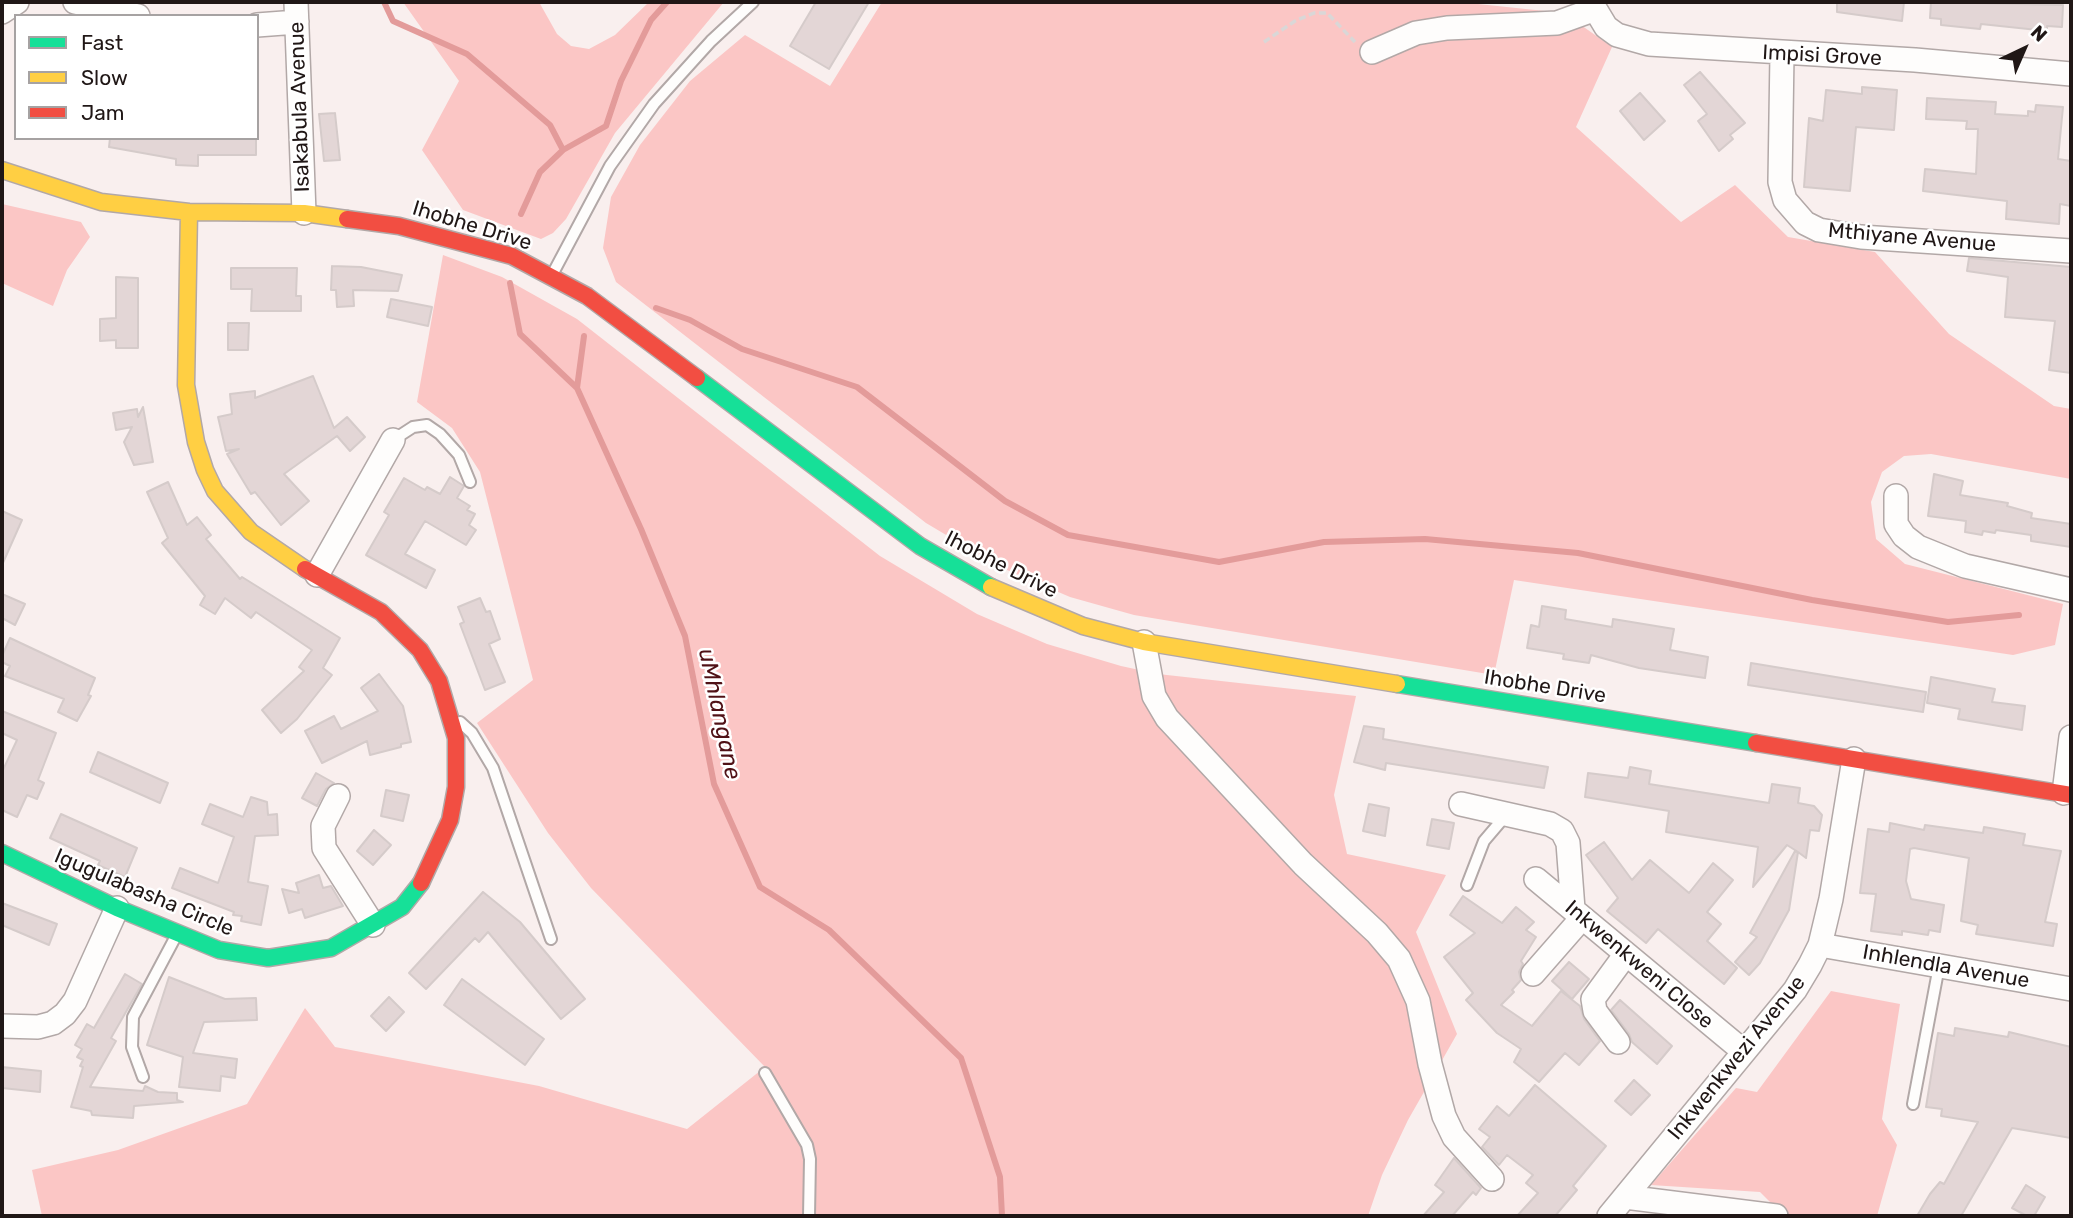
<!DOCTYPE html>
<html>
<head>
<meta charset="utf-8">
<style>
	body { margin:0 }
	#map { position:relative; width:2073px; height:1218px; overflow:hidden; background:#f9efee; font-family:Rubik,sans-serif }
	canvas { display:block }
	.frame { position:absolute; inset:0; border:4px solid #201716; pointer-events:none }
	.legend { position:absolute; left:14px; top:14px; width:245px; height:126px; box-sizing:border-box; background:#fff; border:2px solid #a6a2a2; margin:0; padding:9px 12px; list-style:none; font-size:21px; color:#201716 }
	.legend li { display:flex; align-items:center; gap:14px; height:35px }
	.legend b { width:35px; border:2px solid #a6a2a2 }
	.north { position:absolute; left:1989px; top:14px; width:70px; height:70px; -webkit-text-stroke:5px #fff; paint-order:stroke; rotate:44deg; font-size:19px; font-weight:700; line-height:28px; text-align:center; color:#201716 }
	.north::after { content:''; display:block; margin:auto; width:24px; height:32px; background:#201716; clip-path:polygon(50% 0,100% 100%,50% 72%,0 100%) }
</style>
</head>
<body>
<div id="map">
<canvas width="2073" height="1218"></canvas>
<div class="frame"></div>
<ul class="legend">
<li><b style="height:9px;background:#16e098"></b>Fast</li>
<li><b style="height:9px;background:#ffcf43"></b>Slow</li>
<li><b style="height:9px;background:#f24e42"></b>Jam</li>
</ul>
<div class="north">N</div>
</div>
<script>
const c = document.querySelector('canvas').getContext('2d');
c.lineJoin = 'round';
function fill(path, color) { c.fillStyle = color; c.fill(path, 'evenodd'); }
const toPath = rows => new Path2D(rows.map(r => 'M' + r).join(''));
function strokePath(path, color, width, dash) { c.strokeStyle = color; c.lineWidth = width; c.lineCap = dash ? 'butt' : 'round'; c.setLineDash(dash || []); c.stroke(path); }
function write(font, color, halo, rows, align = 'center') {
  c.font = font + ' Rubik,sans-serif'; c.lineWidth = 5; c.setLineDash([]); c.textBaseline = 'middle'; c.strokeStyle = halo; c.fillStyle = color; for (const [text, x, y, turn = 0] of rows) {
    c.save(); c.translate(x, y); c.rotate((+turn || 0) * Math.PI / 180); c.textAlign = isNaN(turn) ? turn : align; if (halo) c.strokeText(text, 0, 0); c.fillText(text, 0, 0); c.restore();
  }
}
fill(toPath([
	[403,2,539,2,557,34,571,46,589,49,615,35,649,2,724,2,615,133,566,219,553,233,541,239,463,210,422,150,459,81],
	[882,2,1459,2,1564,13,1612,47,1576,127,1681,222,1735,185,1788,237,1875,252,1949,334,2054,406,2071,409,2071,479,1931,454,1904,456,1882,472,1871,502,1876,539,1905,564,2063,604,2055,645,2013,655,1514,580,1494,675,1134,615,1070,597,1000,567,926,523,616,282,603,248,611,197,640,145,690,81,745,35,830,86],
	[2,204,81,222,90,237,67,270,53,306,2,283],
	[443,255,502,277,577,319,880,556,977,614,1047,644,1121,666,1158,674,1356,696,1334,795,1347,854,1446,875,1416,932,1457,1034,1408,1120,1382,1175,1368,1216,42,1216,32,1170,118,1150,247,1104,305,1008,335,1047,539,1086,687,1129,765,1067,591,888,548,833,477,723,533,680,480,472,452,428,417,402],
	[1831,991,1900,1004,1882,1119,1897,1145,1877,1216,1784,1216,1760,1192,1651,1185,1736,1088,1757,1092]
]), '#fbc6c5');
strokePath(toPath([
	[384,2,393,21,467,54,550,125,563,150],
	[521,214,540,172,563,150,606,126,621,81,651,20,667,2],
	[510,283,520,334,577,388,641,529,685,636,714,784,760,887,829,930,961,1058,1000,1177,1002,1216],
	[656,308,690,320,742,349,857,387,1005,501,1068,535,1219,562,1324,542,1425,539,1578,553,1812,600,1948,622,2019,615],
	[577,388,584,336]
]), '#e39b9a', 6);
const building = toPath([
	[816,2,869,2,829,69,790,46,816,2],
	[1837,2,1904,2,1902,21,1837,12,1837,2],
	[1931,2,2063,5,2062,27,2047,26,2047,31,1981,24,1980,29,1941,25,1941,19,1930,18,1931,2],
	[1700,72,1745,123,1730,135,1733,139,1719,151,1698,121,1707,114,1684,85,1700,72],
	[1862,87,1897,90,1894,130,1856,127,1850,191,1804,187,1809,118,1823,121,1826,90,1862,94,1862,87],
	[1640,93,1665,121,1644,140,1620,111,1640,93],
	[1927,98,1996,102,1995,114,2028,116,2028,111,2035,112,2036,105,2063,107,2058,159,2071,161,2071,206,2060,204,2059,224,2006,219,2007,201,1923,191,1925,169,1976,174,1978,129,1966,129,1967,121,1926,119,1927,98],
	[335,113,340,160,324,161,319,114,335,113],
	[110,138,256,138,256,155,198,155,198,166,176,165,176,159,109,147,110,138],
	[1969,258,2071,267,2071,373,2049,370,2055,321,2005,317,2008,277,1967,271,1969,258],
	[332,266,361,267,402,275,398,291,353,290,354,306,337,307,336,290,331,290,332,266],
	[231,268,297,268,296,296,301,296,301,311,251,311,252,289,231,289,231,268],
	[116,277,138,278,138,348,116,348,116,340,100,341,100,319,116,318,116,277],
	[391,299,432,307,428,326,387,317,391,299],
	[228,323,249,323,248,350,228,350,228,323],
	[313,376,334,428,347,417,365,437,350,451,337,436,284,474,309,501,281,525,255,492,251,494,227,454,239,449,226,451,218,417,232,414,230,394,255,391,255,398,313,376],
	[143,407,153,462,134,465,124,442,132,427,116,430,113,413,137,409,138,417,143,407],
	[1934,474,1963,481,1960,495,2008,503,2007,506,2032,513,2031,518,2071,524,2071,547,2031,541,2031,535,1996,530,1995,533,1983,531,1982,535,1965,532,1966,521,1928,516,1934,474],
	[450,477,464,486,457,498,470,506,467,510,475,514,469,525,476,530,466,545,425,521,405,554,435,570,426,588,366,555,389,515,384,512,404,478,425,490,427,487,440,494,450,477],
	[168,482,187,525,197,517,211,535,206,539,240,579,242,577,340,638,323,668,332,675,297,719,281,733,262,710,304,671,299,667,312,650,256,612,251,618,225,598,215,614,200,605,205,596,162,543,168,538,147,492,168,482],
	[2,511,22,520,2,565,2,511],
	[2,594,25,604,15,625,2,618,2,594],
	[480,598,486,612,490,611,500,639,489,644,505,682,485,690,460,624,464,622,458,607,480,598],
	[1542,606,1566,610,1565,619,1612,627,1613,619,1674,629,1670,650,1708,657,1705,678,1639,668,1591,655,1589,663,1563,659,1564,654,1527,648,1531,625,1539,627,1542,606],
	[10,638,95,678,88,695,91,696,77,721,58,712,64,699,5,676,10,666,2,662,2,656,10,638],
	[1751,663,1926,692,1923,712,1748,685,1751,663],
	[379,674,403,706,411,742,401,744,401,747,370,755,367,741,322,763,305,731,334,716,341,729,378,711,361,688,379,674],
	[1931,677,1995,689,1992,702,2025,706,2022,730,1958,719,1960,709,1927,703,1931,677],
	[2,711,56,733,38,780,44,783,37,799,27,795,17,817,2,810,2,772,17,740,2,733,2,711],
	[1364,726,1384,729,1383,739,1548,767,1544,788,1386,763,1385,770,1354,762,1364,726],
	[98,752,168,783,160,803,90,772,98,752],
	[1630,767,1651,771,1649,784,1769,803,1772,784,1800,788,1798,803,1814,806,1822,815,1819,831,1810,830,1806,858,1798,852,1789,910,1760,963,1749,975,1735,962,1757,937,1750,933,1795,851,1798,852,1787,845,1753,887,1758,847,1666,832,1669,811,1585,797,1588,773,1628,778,1630,767],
	[316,773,334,783,326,789,317,806,302,798,316,773],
	[386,790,409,795,403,821,381,816,386,790],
	[251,797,267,802,268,815,277,814,278,835,255,836,248,882,268,886,261,925,241,921,242,916,233,915,234,912,172,888,180,868,218,883,234,837,202,824,210,804,243,817,251,797],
	[1369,804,1389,808,1385,836,1363,831,1369,804],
	[61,814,137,848,125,877,98,865,100,861,50,838,61,814],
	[1432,819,1454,823,1449,849,1427,845,1432,819],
	[1890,823,1924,830,1925,825,1983,833,1984,827,2025,834,2023,845,2061,851,2045,922,2057,924,2053,946,1976,934,1978,925,1961,921,1969,858,1914,848,1910,849,1906,881,1911,899,1944,905,1940,932,1929,930,1928,935,1902,931,1902,935,1871,931,1876,894,1860,893,1868,829,1889,832,1890,823],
	[374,830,391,845,373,865,357,851,374,830],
	[1604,842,1632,880,1650,860,1689,893,1713,863,1733,880,1707,912,1721,924,1707,941,1737,968,1724,984,1658,929,1646,943,1607,911,1618,898,1586,855,1604,842],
	[319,875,323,888,331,886,343,906,305,918,302,909,289,913,282,889,299,893,296,883,319,875],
	[483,892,520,922,585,999,561,1019,488,932,479,942,475,938,426,989,409,973,483,892],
	[1463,896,1502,923,1516,907,1534,922,1526,930,1536,937,1521,961,1523,964,1519,972,1521,980,1512,990,1514,992,1501,1005,1532,1026,1561,991,1580,1006,1584,1019,1600,1041,1579,1065,1565,1053,1539,1082,1514,1062,1521,1049,1497,1033,1466,1000,1473,993,1444,957,1475,933,1450,915,1463,896],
	[2,903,57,924,49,945,2,925,2,903],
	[1569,962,1589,979,1572,999,1552,981,1569,962],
	[125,974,142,984,111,1038,116,1041,90,1087,143,1091,145,1086,158,1092,177,1093,177,1100,183,1102,134,1106,133,1118,92,1115,91,1111,71,1107,83,1067,80,1066,83,1060,77,1057,82,1049,75,1045,87,1024,94,1028,125,974],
	[169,977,225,999,256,998,257,1020,204,1022,193,1053,237,1059,235,1078,221,1076,220,1091,179,1087,183,1057,147,1045,169,977],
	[462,979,544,1039,525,1065,444,1005,462,979],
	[389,997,404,1012,386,1031,371,1016,389,997],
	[1620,1000,1672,1046,1657,1064,1632,1042,1629,1034,1611,1010,1620,1000],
	[1955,1028,2008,1037,2009,1032,2071,1047,2071,1138,2012,1128,1961,1216,1917,1216,1930,1194,1940,1182,1944,1184,1978,1122,1941,1116,1942,1109,1926,1107,1938,1033,1954,1036,1955,1028],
	[2,1067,41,1071,40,1092,2,1088,2,1067],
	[1634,1080,1650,1095,1631,1115,1615,1101,1634,1080],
	[1535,1085,1606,1146,1573,1186,1577,1190,1555,1216,1517,1216,1538,1193,1526,1183,1533,1175,1507,1155,1499,1165,1482,1147,1490,1137,1479,1129,1497,1106,1509,1116,1535,1085],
	[1454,1158,1481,1188,1476,1195,1473,1192,1452,1216,1423,1216,1444,1192,1435,1185,1454,1158],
	[2026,1185,2045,1197,2034,1216,2027,1216,2012,1208,2026,1185]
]);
fill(building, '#e3d6d6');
strokePath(building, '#d5cbca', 2);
const lane = toPath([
	[552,275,610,166,654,104,711,41,753,2],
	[393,440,413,427,427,425,440,434,459,455,470,482],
	[460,722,472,733,493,768,551,939],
	[1467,885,1484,841,1507,814],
	[765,1073,807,1145,810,1159,809,1216],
	[143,1077,132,1047,133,1017,176,936],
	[1913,1104,1939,966]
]);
const street = toPath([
	[75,2,138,16],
	[296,2,304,213],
	[1591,2,1606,27,1617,35,1649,44,1915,60,2071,74],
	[2,12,17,2],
	[257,25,297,22],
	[1372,52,1416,33,1447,28,1557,23,1593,10],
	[1782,54,1780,182,1785,200,1805,223,1819,230,1861,237,2071,251],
	[1896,496,1896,524,1904,536,1918,547,1965,566,2071,590],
	[317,575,393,440],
	[1144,642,1154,696,1167,718,1303,864,1377,933,1399,959,1418,1001,1430,1064,1444,1116,1454,1137,1492,1179],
	[2064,793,2071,737],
	[338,796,323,826,324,848,373,925],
	[1461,804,1550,824,1562,831,1568,843,1573,909],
	[1536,879,1742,1050],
	[1820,945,2071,989],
	[1533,974,1582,918],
	[2,1026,38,1027,53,1023,65,1014,75,1001,117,908],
	[1618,1042,1595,1011,1593,999,1626,954],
	[1625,1197,1776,1216],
	[1609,1216,1795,990,1810,965,1820,945,1831,899,1854,759]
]);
const fast = toPath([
	[697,378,920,546,991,587],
	[1397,684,1756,743],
	[2,853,117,908,219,950,268,958,331,948,402,907,421,883]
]);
const slow = toPath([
	[2,170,101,202,189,212,304,213,347,219],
	[189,212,186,385,196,442,205,470,215,491,251,532,305,569],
	[991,587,1083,626,1144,642,1397,684]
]);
const jam = toPath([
	[347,219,399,226,512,256,587,296,697,378],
	[305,569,381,612,420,650,439,681,456,738,456,787,450,820,421,883],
	[1756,743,2071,795]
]);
strokePath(lane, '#b2a8a7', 14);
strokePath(street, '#b2a8a7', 26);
strokePath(fast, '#b2a8a7', 19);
strokePath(slow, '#b2a8a7', 19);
strokePath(jam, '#b2a8a7', 19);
strokePath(toPath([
	[1264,42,1295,21,1314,13,1327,13,1355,42]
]), '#dad7d7', 3.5, [7, 3.5]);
strokePath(lane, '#fefdfc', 10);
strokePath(street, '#fefdfc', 23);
strokePath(fast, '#16e098', 16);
strokePath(slow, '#ffcf43', 16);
strokePath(jam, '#f24e42', 16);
write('21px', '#201716', '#fff', [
	["Impisi Grove",1822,56,3],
	["Isakabula Avenue",300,107,-92],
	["Ihobhe Drive",472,226,17],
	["Mthiyane Avenue",1912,238,5],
	["Ihobhe Drive",1001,565,27],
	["Ihobhe Drive",1545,687,9],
	["Igugulabasha Circle",144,893,23],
	["Inkwenkweni Close",1639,965,40],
	["Inhlendla Avenue",1946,967,10],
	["Inkwenkwezi Avenue",1737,1058,-51]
]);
write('italic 23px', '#501116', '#fff', [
	["uMhlangane",719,714,78]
]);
</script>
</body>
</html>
